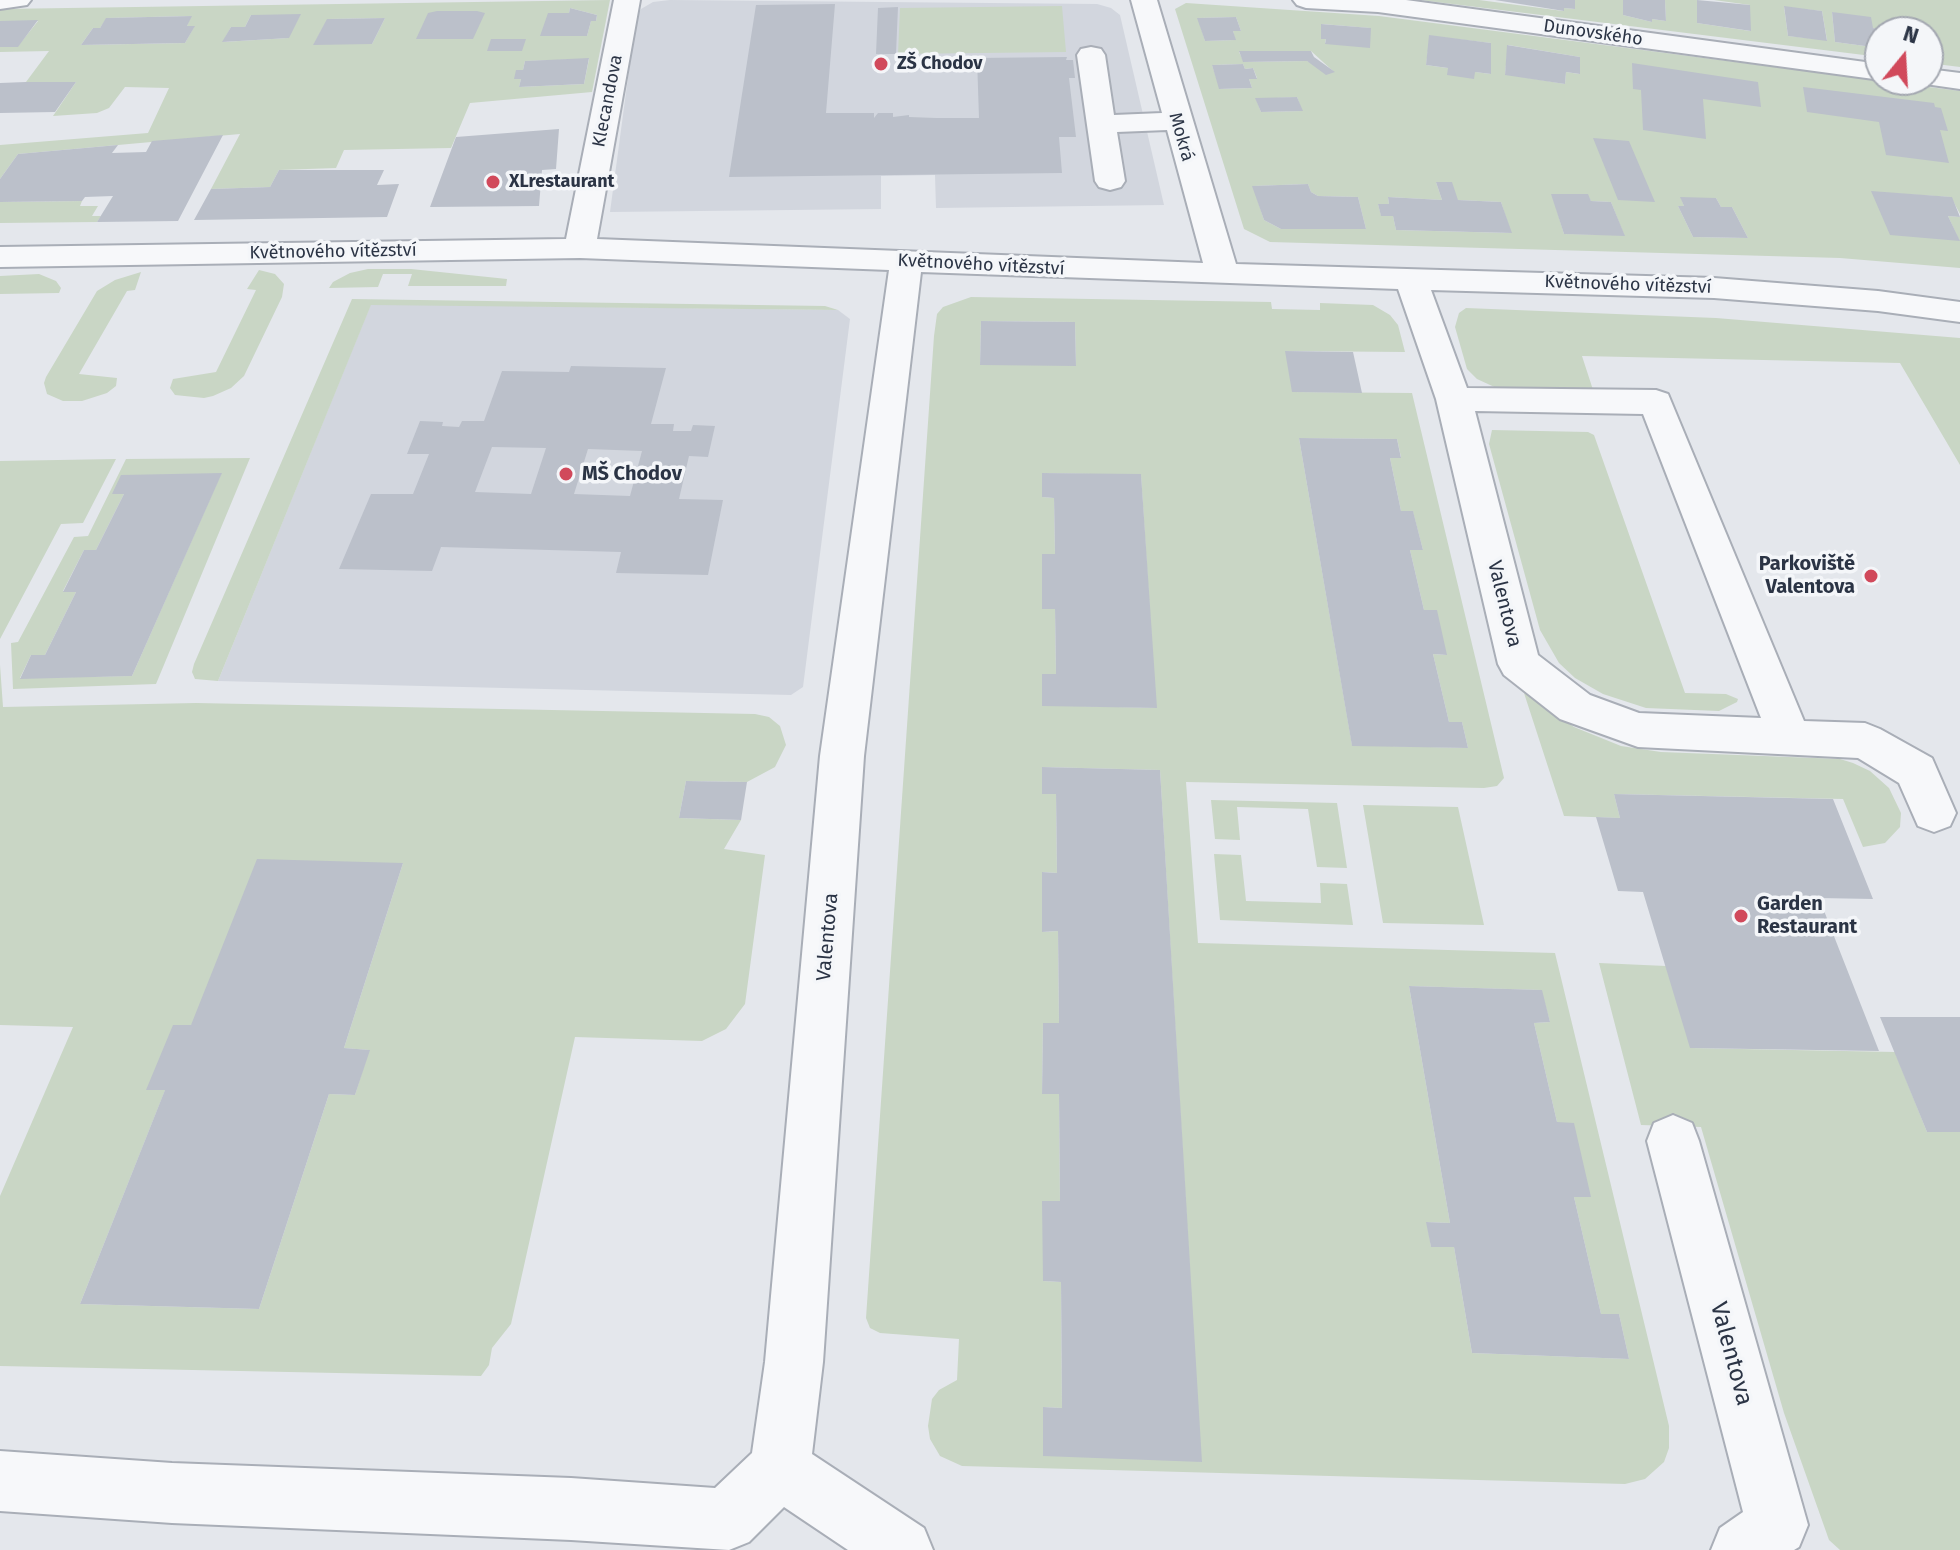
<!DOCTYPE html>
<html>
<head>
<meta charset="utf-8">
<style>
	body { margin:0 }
	#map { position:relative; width:1960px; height:1550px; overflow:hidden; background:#e4e7ec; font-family:"Fira Sans",sans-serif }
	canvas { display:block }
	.north { position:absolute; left:1864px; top:16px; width:80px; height:80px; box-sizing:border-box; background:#f4f6f9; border:2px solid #a4a8b1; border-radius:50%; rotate:18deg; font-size:22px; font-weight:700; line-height:32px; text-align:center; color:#2b3445 }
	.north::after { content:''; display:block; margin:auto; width:28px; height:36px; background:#d1495b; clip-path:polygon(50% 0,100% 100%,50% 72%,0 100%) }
</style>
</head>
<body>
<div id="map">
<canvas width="1960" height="1550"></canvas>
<div class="north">N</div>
</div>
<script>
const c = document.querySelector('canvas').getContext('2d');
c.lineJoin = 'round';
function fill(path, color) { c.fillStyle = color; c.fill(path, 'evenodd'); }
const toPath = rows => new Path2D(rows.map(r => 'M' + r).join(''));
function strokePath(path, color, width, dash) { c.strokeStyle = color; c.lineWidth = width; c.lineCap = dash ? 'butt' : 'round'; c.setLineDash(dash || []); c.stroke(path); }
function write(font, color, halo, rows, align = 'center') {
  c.font = font + ' "Fira Sans",sans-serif'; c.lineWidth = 7; c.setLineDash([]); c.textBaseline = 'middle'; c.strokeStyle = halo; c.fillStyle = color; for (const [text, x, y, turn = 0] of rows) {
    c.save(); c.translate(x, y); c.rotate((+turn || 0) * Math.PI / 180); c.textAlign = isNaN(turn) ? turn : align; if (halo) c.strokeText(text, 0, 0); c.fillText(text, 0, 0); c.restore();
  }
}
fill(toPath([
	[670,0,1097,4,1111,8,1120,15,1164,205,936,208,935,175,881,176,881,209,610,212,636,18,641,9,653,2],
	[371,304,838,310,850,319,803,687,791,695,218,681]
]), '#d2d6de');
fill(toPath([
	[610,0,592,92,470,103,451,148,344,150,336,168,279,170,270,187,211,189,240,134,18,154,0,179,0,145,148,133,169,88,125,87,109,108,97,113,53,116,76,82,26,82,49,51,0,52,0,47,18,46,38,21,0,21,0,9],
	[570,8,597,15,596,21,591,21,587,36,548,13,569,13],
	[251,15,300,15,288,38,223,42,231,27,245,27],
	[191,16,187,26,194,27,185,43,81,45,93,28,100,28,107,18],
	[385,18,372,44,314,44,328,19],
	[589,59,584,84,519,87,521,79,516,70,523,70,525,61],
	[1420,0,1479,0,1563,11,1564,8,1575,9,1575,0,1623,0,1623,15,1652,22,1652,19,1666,21,1665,0,1697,0,1697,23,1750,31,1750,5,1714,0,1960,0,1960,67,1928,63,1928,32,1873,28,1832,12,1835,42,1880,48,1880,57],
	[1784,7,1822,11,1827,40,1788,36],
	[1186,3,1379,16,1960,91,1960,214,1951,197,1872,192,1959,240,1948,216,1960,217,1960,268,1840,258,1270,242,1244,229,1175,9],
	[1236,17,1241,31,1233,31,1235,40,1205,41,1198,18],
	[1322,24,1370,28,1370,47,1325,43,1326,39,1321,38],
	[1430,36,1491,43,1490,74,1426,65],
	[1508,45,1580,57,1579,74,1566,72,1565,84,1505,74],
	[1311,51,1334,72,1307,61,1244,62,1239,52],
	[1243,64,1245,69,1253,68,1257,78,1249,79,1252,88,1220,89,1212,65],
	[1297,97,1302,111,1261,112,1256,99],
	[1436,182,1458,200,1501,202,1511,233,1396,230,1393,216,1381,215,1378,204,1389,204,1388,197,1442,200],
	[1308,184,1311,192,1318,196,1358,197,1366,229,1281,229,1264,220,1253,186],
	[1552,194,1587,194,1591,201,1611,202,1624,235,1564,234],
	[1681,198,1716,198,1721,207,1732,207,1748,238,1693,237,1678,206,1684,206],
	[1062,6,1066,52,898,54,900,8],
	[82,201,80,206,98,206,92,216,101,216,97,222,0,223,0,202],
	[368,269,411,269,507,279,506,286,408,286,412,274,383,274,378,287,329,288,333,282,350,273],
	[259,270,275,274,284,284,282,297,244,376,231,388,213,396,204,398,175,395,170,388,173,379,216,372,256,290,247,289],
	[141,272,135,290,127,291,79,374,117,378,116,386,107,393,82,401,63,401,47,394,44,383,46,377,97,291,115,280],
	[39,274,56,281,61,288,59,293,0,294,0,276],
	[971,297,1271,302,1272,309,1320,310,1320,303,1373,305,1390,315,1398,325,1405,352,1286,351,1293,392,1412,393,1504,778,1497,786,1484,788,1186,782,1198,943,1555,953,1669,1426,1669,1448,1664,1462,1645,1479,1625,1484,962,1466,940,1456,930,1439,928,1426,932,1399,939,1390,957,1380,959,1339,880,1333,870,1328,866,1318,934,336,937,314,943,307],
	[981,321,1075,322,1076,365,980,365],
	[1299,438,1397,439,1401,457,1390,458,1401,511,1413,512,1423,550,1410,550,1424,610,1446,655,1433,654,1449,722,1462,722,1468,748,1352,745],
	[1042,473,1141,475,1156,708,1042,705,1042,674,1056,674,1055,609,1043,609,1042,554,1055,554,1054,498,1042,497],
	[1042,767,1160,770,1201,1462,1043,1407,1062,1408,1061,1282,1043,1281,1043,1201,1060,1201,1059,1094,1042,1093,1043,1023,1059,1023,1058,931,1043,932,1043,872,1057,873,1056,794,1042,793],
	[1409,986,1541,990,1550,1022,1534,1023,1557,1122,1590,1196,1574,1197,1601,1314,1619,1314,1629,1359,1472,1353,1454,1247,1431,1247,1427,1222,1450,1223],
	[352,299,825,306,838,310,371,305,218,681,195,679,192,672,194,664],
	[1466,308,1716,318,1960,338,1960,465,1900,363,1582,356,1594,393,1501,390,1477,379,1467,369,1455,327,1459,313],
	[1492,430,1588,432,1594,435,1685,693,1726,694,1738,699,1737,702,1719,711,1646,708,1603,694,1575,678,1559,663,1540,630,1489,444],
	[250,458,156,684,13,689,11,643,18,642,74,537,88,536,126,459],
	[221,474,132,676,20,678,31,655,45,655,76,592,63,591,84,550,96,550,124,494,112,494],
	[116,459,83,523,61,524,0,639,0,461],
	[0,665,3,707,196,703,755,714,769,717,780,726,786,745,775,767,747,782,686,781,679,818,741,820,724,849,765,855,745,1004,726,1029,702,1041,575,1037,511,1324,492,1348,489,1365,481,1376,0,1366,0,1196,73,1027,0,1025],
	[403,863,344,1048,369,1050,355,1095,329,1094,259,1309,80,1304,191,1025],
	[1524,693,1574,727,1621,746,1661,752,1840,759,1853,763,1870,771,1889,788,1901,813,1900,827,1885,843,1863,847,1843,799,1614,794,1620,818,1564,816],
	[1211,800,1337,803,1347,868,1317,867,1308,809,1237,807,1240,840,1215,839],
	[1363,805,1458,807,1484,925,1383,923],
	[1214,854,1241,855,1246,901,1321,903,1320,883,1347,884,1353,925,1220,920],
	[1599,963,1666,966,1691,1048,1895,1052,1927,1132,1960,1132,1960,1550,1840,1550,1829,1540,1784,1413,1701,1127,1641,1125]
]), '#c9d6c5');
fill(toPath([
	[1495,0,1575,0,1575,9,1564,8,1564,11],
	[1623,0,1665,0,1666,21,1652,19,1652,22,1623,15],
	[1697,0,1750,5,1751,31,1697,23],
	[835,4,826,113,874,113,874,118,878,113,893,113,893,117,909,115,909,117,936,118,979,118,977,58,1067,57,1066,60,1073,60,1075,78,1069,78,1076,137,1059,137,1062,173,729,177,756,5],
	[1784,6,1822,11,1827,41,1788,36],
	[898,7,896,54,876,54,878,8],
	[570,8,597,15,596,21,591,21,587,36,540,36,548,13,569,13],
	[437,11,477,11,485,13,473,39,416,39,428,13],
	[1832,12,1871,17,1873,28,1886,30,1880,32,1880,48,1835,42],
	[301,14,289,38,222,42,231,27,245,27,251,15],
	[192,16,187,26,195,26,185,43,81,45,93,28,100,28,106,18],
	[1236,17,1241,31,1233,31,1236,40,1205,41,1197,18],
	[385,18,372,44,313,45,327,19],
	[38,20,18,47,0,47,0,21],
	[1321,24,1371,28,1370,48,1325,44,1326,39,1321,39],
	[1429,35,1491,43,1491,74,1475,72,1474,79,1447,75,1448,68,1426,65],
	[491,39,526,39,522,51,487,51],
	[1507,45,1580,57,1580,74,1566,72,1565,84,1505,75],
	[1239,51,1311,51,1314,57,1335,72,1326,75,1307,61,1243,62],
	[589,58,584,84,519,87,521,79,514,79,516,70,523,70,525,61],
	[1632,63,1758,82,1761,107,1703,99,1706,139,1643,130,1641,90,1633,89],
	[1243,64,1245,69,1253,68,1257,79,1249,79,1252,88,1219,89,1212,65],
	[26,82,76,82,55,112,0,113,0,83],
	[1803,87,1934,103,1935,107,1941,108,1948,131,1940,130,1949,163,1886,155,1879,122,1807,112],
	[1297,97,1303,111,1261,112,1255,98],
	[559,129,556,169,542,170,539,206,430,207,456,137],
	[223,135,178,221,97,222,113,196,85,197,82,201,0,202,0,179,18,154,118,145,112,153,146,152,152,141],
	[1593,138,1629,141,1655,202,1618,200],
	[279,170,384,170,377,185,399,184,387,217,194,220,211,189,270,187],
	[1436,182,1452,182,1458,200,1501,202,1512,233,1396,230,1393,216,1381,216,1378,204,1389,204,1388,197,1442,200],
	[1308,184,1311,192,1318,196,1358,197,1366,229,1281,229,1264,220,1252,186],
	[1871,191,1952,197,1960,217,1948,216,1960,241,1890,235],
	[1551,194,1588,194,1591,201,1611,202,1625,236,1564,234],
	[1680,197,1716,198,1721,207,1732,207,1748,238,1693,237,1678,206,1684,206],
	[981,321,1075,322,1076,366,980,365],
	[1285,351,1353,352,1362,393,1292,392],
	[571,366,666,368,651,424,674,424,673,431,691,431,693,425,715,426,708,457,689,456,679,499,723,500,708,575,616,573,621,552,441,547,432,571,339,569,371,494,413,494,429,454,407,454,420,421,443,422,442,426,459,427,462,421,484,421,502,371,569,372],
	[492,447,546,448,531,494,475,492],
	[588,449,642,451,630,496,574,494],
	[1299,438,1397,439,1401,458,1390,458,1401,511,1413,511,1423,550,1410,550,1424,610,1437,610,1447,655,1433,654,1449,722,1462,722,1468,748,1352,746],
	[222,473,132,676,20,679,31,655,45,655,76,592,63,592,84,550,96,550,124,494,112,494,121,475],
	[1042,473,1141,474,1157,708,1042,706,1042,674,1056,674,1055,609,1042,609,1042,554,1055,554,1054,498,1042,497],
	[1042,767,1160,770,1202,1462,1043,1456,1043,1407,1062,1408,1061,1282,1043,1281,1042,1201,1060,1201,1059,1094,1042,1094,1043,1023,1059,1023,1058,931,1042,932,1042,872,1057,873,1056,794,1042,794],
	[686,781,747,782,741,820,679,818],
	[1614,794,1833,799,1873,899,1819,898,1879,1051,1690,1048,1643,892,1618,891,1596,817,1620,818],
	[257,859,403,863,344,1048,370,1050,355,1095,329,1094,259,1309,80,1304,165,1090,146,1090,173,1025,191,1025],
	[1409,986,1542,990,1550,1022,1534,1023,1557,1122,1574,1123,1591,1197,1574,1197,1601,1314,1619,1314,1629,1359,1472,1353,1454,1247,1431,1247,1426,1222,1450,1223],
	[1880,1017,1960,1017,1960,1132,1927,1132]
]), '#bbc0ca');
const minor = toPath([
	[0,0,31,0,27,5,0,9,0,0],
	[614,0,640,0,597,239,1203,263,1167,130,1117,132,1125,181,1121,187,1110,190,1099,187,1095,181,1077,55,1081,49,1091,47,1101,49,1105,55,1114,115,1162,113,1131,0,1157,0,1236,264,1714,278,1878,291,1960,302,1960,322,1878,311,1714,298,1431,290,1467,388,1656,390,1668,394,1804,721,1865,723,1880,729,1932,758,1956,813,1950,826,1934,832,1918,826,1899,783,1858,758,1638,747,1560,719,1504,675,1498,664,1436,399,1398,289,921,272,864,756,823,1362,812,1454,924,1528,933,1550,848,1550,784,1507,749,1542,729,1550,571,1540,172,1523,0,1511,0,1451,172,1463,571,1478,715,1488,752,1453,765,1362,820,756,889,270,580,258,0,267,0,247,566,239,614,0],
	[1475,411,1643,414,1761,718,1639,713,1590,695,1538,655,1475,411],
	[1293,0,1406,0,1880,64,1881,80,1378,12,1306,8,1297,5,1293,0],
	[1928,69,1960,73,1960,89,1918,83,1916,80,1928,80,1928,69],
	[1673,1115,1692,1123,1699,1141,1808,1525,1799,1547,1794,1550,1711,1550,1720,1528,1743,1512,1647,1141,1654,1123,1673,1115]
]);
strokePath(minor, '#a9aeb7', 4);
fill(minor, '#f7f8fa');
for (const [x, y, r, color] of [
	[881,64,8,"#d1495b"],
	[493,182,8,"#d1495b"],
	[566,474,8,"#d1495b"],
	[1871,576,8,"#d1495b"],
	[1741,916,8,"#d1495b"]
]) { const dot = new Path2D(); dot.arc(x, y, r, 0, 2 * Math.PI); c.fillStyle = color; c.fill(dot); strokePath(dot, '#f4f6f9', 3); }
write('18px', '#2b3445', '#f4f6f9', [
	["Dunovského",1593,33,8],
	["Klecandova",608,101,-79],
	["Mokrá",1181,137,74],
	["Květnového vítězství",333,252,-1],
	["Květnového vítězství",981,265,3],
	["Květnového vítězství",1628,285,2]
]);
write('bold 18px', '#2b3445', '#f4f6f9', [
	["ZŠ Chodov",897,64],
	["XLrestaurant",509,182]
], 'left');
write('bold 20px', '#2b3445', '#f4f6f9', [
	["MŠ Chodov",582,474],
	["Parkoviště",1855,564,"right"],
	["Valentova",1855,587,"right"],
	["Garden",1757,904],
	["Restaurant",1757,927]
], 'left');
write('20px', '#2b3445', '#f4f6f9', [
	["Valentova",1504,604,76],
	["Valentova",828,937,-85]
]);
write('24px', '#2b3445', '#f4f6f9', [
	["Valentova",1731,1354,75]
]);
</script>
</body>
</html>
